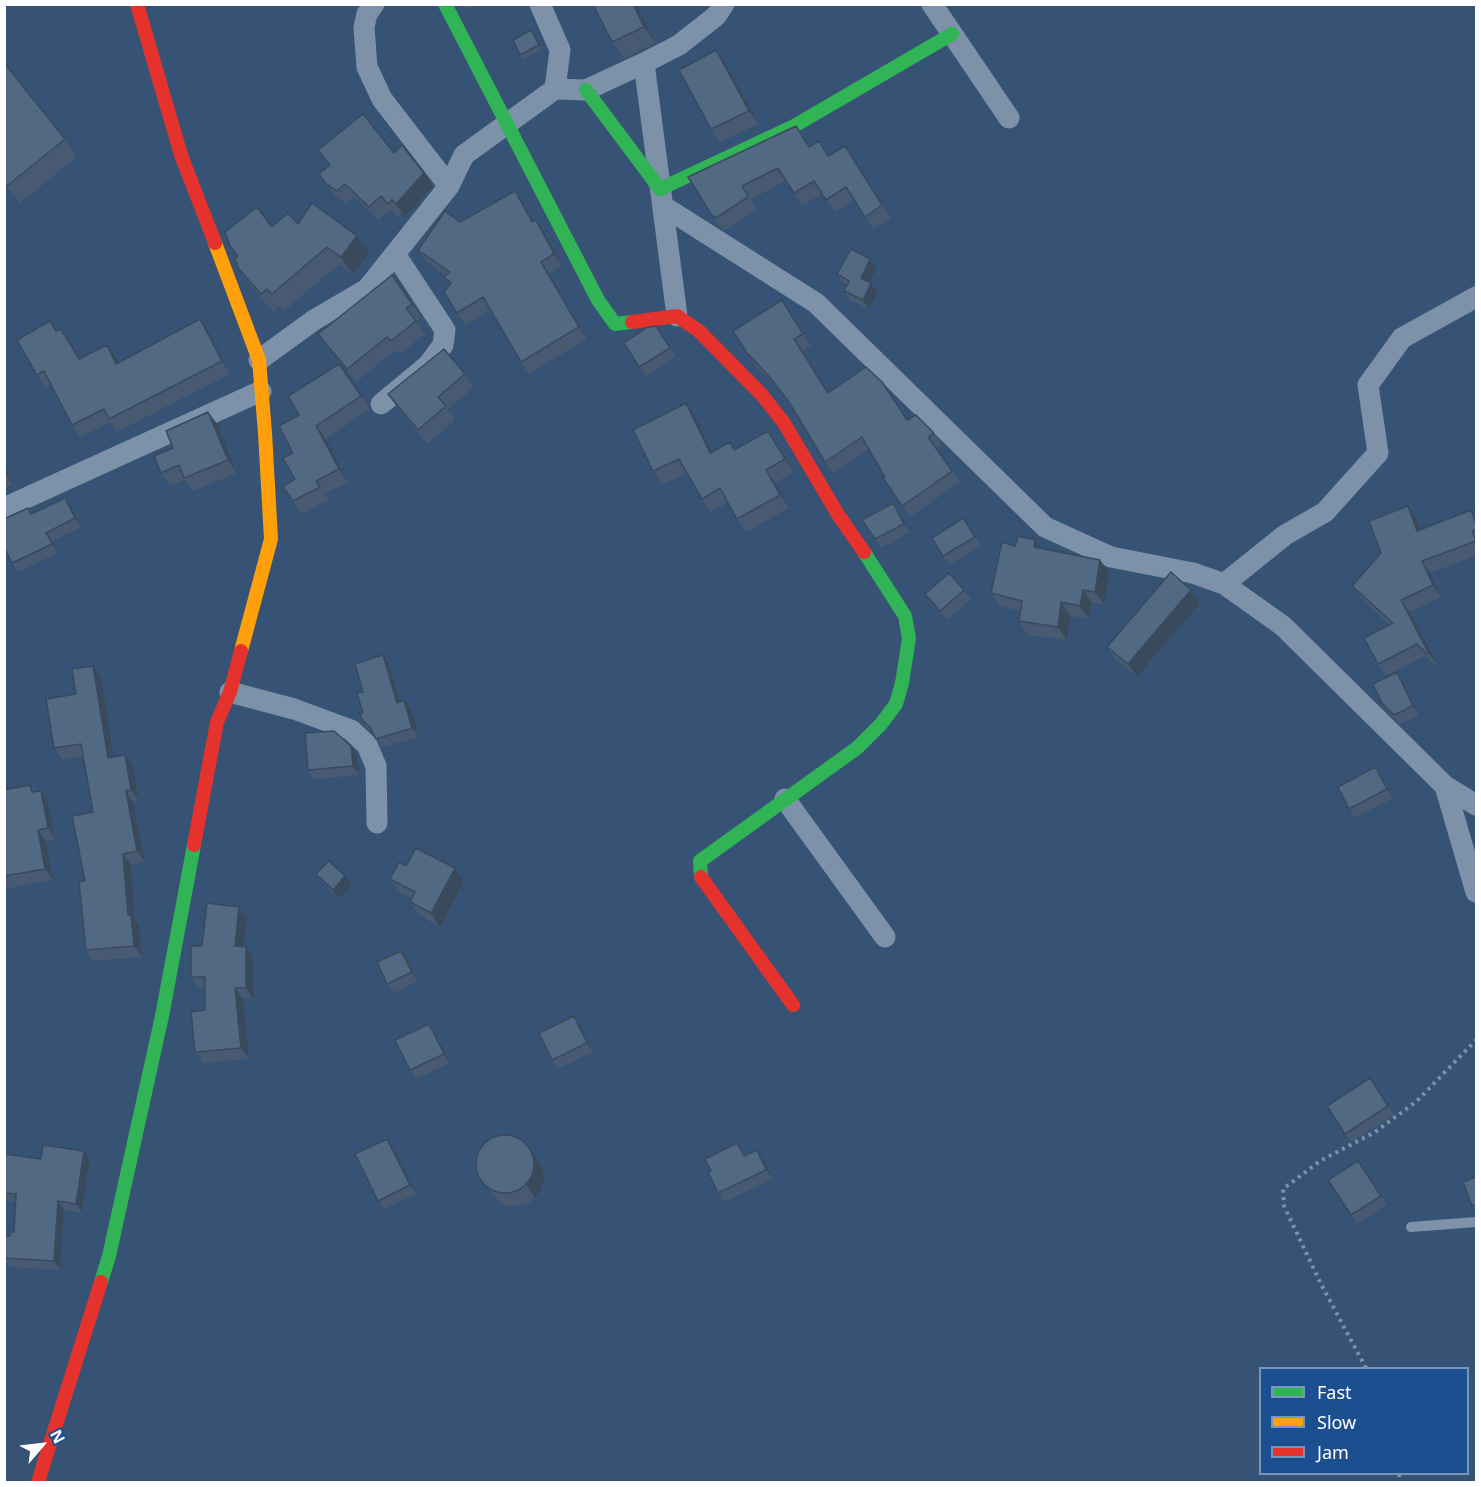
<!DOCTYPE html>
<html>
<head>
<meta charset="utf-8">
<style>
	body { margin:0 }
	#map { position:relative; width:1481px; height:1487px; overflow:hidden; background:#365274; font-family:"Noto Sans",sans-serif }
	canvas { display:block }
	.frame { position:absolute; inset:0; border:6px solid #fff; pointer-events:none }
	.legend { position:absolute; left:1259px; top:1367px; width:210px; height:108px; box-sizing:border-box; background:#1b4f8f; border:2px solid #7695bc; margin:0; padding:8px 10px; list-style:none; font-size:18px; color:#fff }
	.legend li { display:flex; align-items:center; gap:12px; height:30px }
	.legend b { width:30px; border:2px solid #7695bc }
	.north { position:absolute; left:12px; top:1415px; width:60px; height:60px; -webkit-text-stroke:4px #1b4f8f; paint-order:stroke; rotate:62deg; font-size:16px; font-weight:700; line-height:24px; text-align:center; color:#fff }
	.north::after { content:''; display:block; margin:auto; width:21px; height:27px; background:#fff; clip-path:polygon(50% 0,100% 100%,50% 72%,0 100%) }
</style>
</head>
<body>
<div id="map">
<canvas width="1481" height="1487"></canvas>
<div class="frame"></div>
<ul class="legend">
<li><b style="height:8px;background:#30b455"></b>Fast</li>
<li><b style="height:8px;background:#ff9f0a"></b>Slow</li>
<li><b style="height:8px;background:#e5322d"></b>Jam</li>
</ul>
<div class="north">N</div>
</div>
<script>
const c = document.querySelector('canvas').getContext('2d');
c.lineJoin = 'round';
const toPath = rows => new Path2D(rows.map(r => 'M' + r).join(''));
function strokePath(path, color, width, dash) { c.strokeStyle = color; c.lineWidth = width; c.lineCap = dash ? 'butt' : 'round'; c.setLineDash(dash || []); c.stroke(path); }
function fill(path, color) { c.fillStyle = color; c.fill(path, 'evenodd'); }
strokePath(toPath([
	[1366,1368,1321,1284,1284,1206,1283,1189,1320,1161,1375,1132,1417,1101,1476,1040],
	[1399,1474,1401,1482]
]), '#7d92a8', 4, [3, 4.5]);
strokePath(toPath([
	[1411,1227,1476,1222]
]), '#7d92a8', 10);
strokePath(toPath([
	[374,4,367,14,364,27,367,67,382,99,449,186],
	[932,4,1009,118],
	[644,63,677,316],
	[555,89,586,90,644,63,679,45,716,16,724,4],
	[663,206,816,303,1045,527,1111,557,1193,573,1224,584,1283,626,1445,786,1476,805],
	[259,360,314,320,367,289,449,186,464,155,555,89,560,50,540,4],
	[381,404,428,365,443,345,445,330,395,254],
	[4,508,261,391],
	[1224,584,1285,535,1325,512,1378,453,1368,385,1402,338,1476,297],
	[230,692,294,709,351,730,367,745,376,766,377,823],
	[1445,786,1476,892],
	[785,799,885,937]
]), '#7d92a8', 21);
strokePath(toPath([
	[445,4,598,300,615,324,632,322],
	[586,90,660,189,794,126,952,34],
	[701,877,700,861,857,748,881,724,896,704,902,683,909,638,905,616,864,552],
	[101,1282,109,1256,162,1016,194,845]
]), '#30b455', 14);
strokePath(toPath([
	[215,243,259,360,265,433,271,539,241,651]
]), '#ff9f0a', 14);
strokePath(toPath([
	[137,4,181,155,215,243],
	[632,322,677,316,699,331,762,395,784,423,837,513,864,552],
	[194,845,217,722,230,692,241,651],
	[701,877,793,1005],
	[38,1482,101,1282]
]), '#e5322d', 14);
fill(toPath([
	[463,4,477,4,467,10],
	[636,4,656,43,624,58,612,42],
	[531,30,542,49,524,59,520,55],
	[716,50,725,63,759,124,720,142,711,129],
	[4,63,65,139,77,157,20,203,4,184],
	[845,146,891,218,874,229,854,200,835,212,822,194,802,206,786,181,751,199,757,209,725,230,720,227,688,177,809,147,829,156],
	[318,150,394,153,433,186,405,217,401,213,398,217,390,209,379,220,354,197,346,204,336,197,319,174,329,165],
	[515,191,523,203,534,222,536,220,544,232,562,266,549,274,587,339,529,374,521,362,490,310,465,325,457,313,450,285,444,277,446,275,427,262,418,250,460,222],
	[298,224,357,236,369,253,353,275,339,264,284,311,280,306,273,312,251,286,239,269,238,257,230,246,272,227],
	[877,268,869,282,878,292,869,309,850,300,844,291,847,285,843,283,837,274],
	[392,275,421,317,416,321,425,334,400,354,396,350,356,382,328,347,318,334],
	[782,300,811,345,802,351,828,392,907,419,932,431,942,445,936,448,960,482,910,517,902,506,869,448,833,473,825,462,792,407,775,385,755,365,747,353],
	[656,326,676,356,646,376,624,343],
	[57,331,70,341,80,358,116,357,118,363,208,331,230,374,117,432,111,422,80,437,72,425,51,384,46,388,37,375],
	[339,364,368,406,370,409,326,439,348,482,325,494,329,500,302,514,283,487,295,479,293,453,299,415],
	[465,374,474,387,448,409,456,419,427,444,397,407,388,394],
	[695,416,712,452,735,449,768,431,777,444,794,472,775,483,789,508,746,532,737,519,728,502,711,512,702,499,687,473,662,485,653,471],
	[218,425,237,473,193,491,185,480,170,486,161,473,173,448],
	[4,466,13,484,4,488],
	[1408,506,1416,518,1420,529,1476,518,1476,556,1430,573,1441,597,1410,612,1437,664,1435,665,1425,656,1386,676,1378,664,1390,625,1360,597,1352,586,1381,553],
	[71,507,82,527,52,541,58,553,18,572,12,563,28,508,32,513],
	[899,512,910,532,881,548,862,520],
	[963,518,981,545,949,565,943,556],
	[1035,540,1041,549,1110,573,1104,605,1092,603,1089,619,1070,616,1067,640,1028,635,1019,621,1020,611,1000,606,991,593,1015,546],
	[964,590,971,599,947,620,931,603,925,594],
	[1191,590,1200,603,1137,677,1116,660,1107,647],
	[389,664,400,702,404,700,411,709,419,737,382,747,373,733,368,729,362,720,363,692],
	[93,666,101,677,114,757,133,766,139,801,133,802,145,862,131,865,135,920,139,926,142,957,93,961,86,950,85,881,93,812,83,756,62,759,54,748,76,694],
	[1403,681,1419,715,1400,724,1388,712,1382,703],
	[351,746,357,755,359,775,314,779,308,770],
	[1375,767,1381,776,1393,798,1355,818,1349,809],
	[30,785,35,791,48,802,55,839,46,841,53,880,4,889,4,790],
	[406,866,464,882,440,927,419,915,410,902,412,899,399,892,390,879],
	[316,874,352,885,339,899,323,883],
	[247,918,243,947,253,957,253,999,243,999,249,1059,203,1063,195,1052,205,1010,205,987,198,987,191,977,202,946],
	[408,960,418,981,394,993,387,984],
	[580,1025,593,1052,558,1069,552,1060],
	[435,1033,450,1063,416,1079,410,1070],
	[1370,1078,1394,1115,1351,1142,1327,1106],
	[387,1139,393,1147,416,1194,384,1209,378,1201],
	[737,1143,745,1155,763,1159,773,1179,724,1202,718,1193,711,1171],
	[4,1154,41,1159,90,1159,82,1213,64,1210,60,1270,10,1267,4,1259,5,1236,10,1236,14,1232,15,1202,4,1201],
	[538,1160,543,1169,544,1179,541,1189,535,1198,527,1204,518,1206,507,1206,499,1202,478,1175],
	[1358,1161,1387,1204,1357,1224,1351,1215],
	[1476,1177,1476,1212,1472,1206]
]), '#475a72');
fill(toPath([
	[633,4,636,4,656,43,644,27],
	[716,50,725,63,759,124,749,111],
	[845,146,853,158,891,218,882,205],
	[424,173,433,186,405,217,396,204],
	[515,191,523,203,541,235,532,222],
	[536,220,544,232,562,266,554,254],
	[357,236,369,253,353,275,341,257],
	[870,259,877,268,867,286,861,278],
	[541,262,549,274,587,339,579,327],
	[871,283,878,292,869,309,863,300],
	[200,319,208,331,230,374,222,361],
	[61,329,70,341,87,371,79,359],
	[794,339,802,351,836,404,828,393],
	[107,345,116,357,125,376,116,364],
	[686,403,695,416,719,467,710,453],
	[208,412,218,425,237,473,228,460],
	[316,426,326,439,348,482,339,469],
	[768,431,777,444,794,472,785,459],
	[4,466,13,484,4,473],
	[766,470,775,483,789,508,780,495],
	[65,498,71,507,82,527,75,518],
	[893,503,899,512,910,532,904,524],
	[1408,506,1416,518,1426,542,1417,531],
	[46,533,52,541,58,553,52,544],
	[1035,540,1045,553,1034,547],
	[1100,560,1110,573,1104,605,1095,592],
	[1422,561,1430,573,1441,597,1433,585],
	[1083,590,1092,603,1089,619,1080,606],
	[1191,590,1200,603,1137,677,1128,664],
	[1401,600,1410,612,1437,664,1428,652],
	[1061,602,1070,616,1067,640,1058,627],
	[383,655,389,664,403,711,397,703],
	[93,666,101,677,116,769,108,758],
	[1397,672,1403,681,1419,715,1413,706],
	[404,700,411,709,419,737,412,728],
	[351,746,357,755,359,775,353,766],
	[125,755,133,766,139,801,131,790],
	[1375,767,1381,776,1393,798,1387,789],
	[41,791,48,802,55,839,48,828],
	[126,791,133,802,145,862,137,851],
	[38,830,46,841,53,880,45,869],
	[123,854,131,865,135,920,139,926,142,957,134,946,128,915],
	[455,868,464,882,440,927,431,913],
	[345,876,352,885,339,899,333,890],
	[239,907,247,918,242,957,235,946],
	[246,947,253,957,253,999,246,988],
	[401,951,408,960,418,981,412,972],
	[235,988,243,999,249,1059,241,1048],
	[574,1016,580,1025,593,1052,587,1043],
	[429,1024,435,1033,450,1063,444,1054],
	[387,1139,393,1147,416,1194,410,1185],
	[529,1147,538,1160,543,1169,544,1179,541,1189,535,1198,526,1185],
	[757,1150,763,1159,773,1179,766,1170],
	[84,1151,90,1159,82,1213,76,1204],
	[58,1201,64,1210,60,1270,54,1261]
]), '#394a5c');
const building = toPath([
	[593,4,633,4,644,27,612,42,593,4],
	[531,30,539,45,520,55,513,40,531,30],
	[716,50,749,111,711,129,679,70,716,50],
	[4,63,65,139,7,186,4,182,4,63],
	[363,114,394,153,402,145,424,173,396,204,392,200,388,204,381,196,369,207,345,184,337,191,326,184,319,174,330,165,318,150,363,114],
	[796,126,809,147,819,141,828,156,845,146,882,205,865,217,846,187,826,200,814,181,794,193,778,168,742,186,748,197,716,218,711,214,688,177,796,126],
	[515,191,532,222,536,220,554,254,541,262,579,327,521,362,483,297,457,313,444,292,451,283,444,277,450,272,418,250,445,211,460,222,515,191],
	[312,203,357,236,341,257,327,247,272,294,267,289,261,294,239,269,235,259,238,256,230,246,225,232,257,207,272,227,288,213,298,224,312,203],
	[851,249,870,259,861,278,871,283,863,300,844,291,849,281,837,274,851,249],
	[392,275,412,304,406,308,416,321,391,341,387,337,347,369,318,334,392,275],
	[782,300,803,334,794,339,828,393,866,367,882,382,907,420,916,415,932,431,934,434,928,437,952,471,902,506,883,478,885,477,862,437,825,462,789,402,767,374,747,353,733,331,782,300],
	[200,319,222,361,109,419,104,409,72,425,44,371,37,375,17,340,50,321,56,331,61,329,79,359,107,345,116,364,200,319],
	[656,326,670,348,639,367,624,343,648,327,656,326],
	[444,349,465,374,438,397,446,406,418,430,388,394,444,349],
	[339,364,359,393,361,396,316,426,339,469,316,481,320,487,293,501,283,487,295,479,283,458,293,453,279,426,299,415,288,396,339,364],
	[686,403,710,453,730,442,734,450,768,431,785,459,766,470,780,495,737,519,720,488,702,499,679,459,653,471,633,430,686,403],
	[208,412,228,460,184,478,179,465,161,473,154,456,173,448,166,431,208,412],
	[65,498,75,518,46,533,52,544,12,563,4,546,4,519,28,508,31,514,65,498],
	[893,503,904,524,875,539,862,520,893,503],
	[1408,506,1417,531,1471,510,1476,524,1476,529,1472,531,1476,541,1422,561,1433,585,1401,600,1428,652,1427,654,1417,644,1378,664,1364,638,1393,623,1352,586,1381,553,1369,521,1408,506],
	[963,518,975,537,943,556,932,538,963,518],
	[1018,536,1035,540,1034,547,1100,560,1095,592,1083,590,1080,606,1061,602,1058,627,1019,621,1022,601,991,593,1002,542,1015,546,1018,536],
	[1171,572,1191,590,1128,664,1107,647,1171,572],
	[949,573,964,590,940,611,925,594,949,573],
	[383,655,397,703,404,700,412,728,376,739,370,727,362,720,360,713,363,713,357,693,363,692,355,664,383,655],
	[93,666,108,758,125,755,131,790,126,791,137,851,123,854,128,915,131,915,134,946,86,950,79,882,85,881,72,816,93,812,81,744,54,748,46,699,76,694,72,669,93,666],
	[1397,672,1413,706,1394,715,1382,703,1373,684,1397,672],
	[334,731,351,746,353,766,308,770,305,733,334,731],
	[1375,767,1387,789,1349,809,1338,787,1375,767],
	[30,785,32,792,41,791,48,828,38,830,45,869,4,876,4,790,30,785],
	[416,848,455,868,431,913,410,902,415,892,390,879,399,862,406,866,416,848],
	[329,861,345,876,333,890,316,874,329,861],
	[207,903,239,907,235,946,246,947,246,988,235,988,241,1048,195,1052,191,1012,205,1010,205,977,191,977,191,946,202,946,207,903],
	[401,951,412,972,387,984,377,962,401,951],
	[574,1016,587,1043,552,1060,539,1033,574,1016],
	[429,1024,444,1054,410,1070,395,1040,429,1024],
	[1370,1078,1388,1106,1345,1134,1327,1106,1370,1078],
	'476 1164a29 29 0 1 1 58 0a29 29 0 1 1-58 0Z',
	[387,1139,410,1185,378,1201,355,1154,387,1139],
	[737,1143,744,1156,757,1150,766,1170,718,1193,708,1172,711,1171,705,1159,737,1143],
	[43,1145,84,1151,76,1204,58,1201,54,1261,4,1258,5,1236,10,1236,10,1232,14,1232,16,1194,4,1193,4,1154,41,1159,43,1145],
	[1358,1161,1381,1196,1351,1215,1328,1180,1358,1161],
	[1476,1177,1476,1205,1472,1206,1463,1182,1476,1177]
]);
fill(building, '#526984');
strokePath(building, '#394a5c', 1.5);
</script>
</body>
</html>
